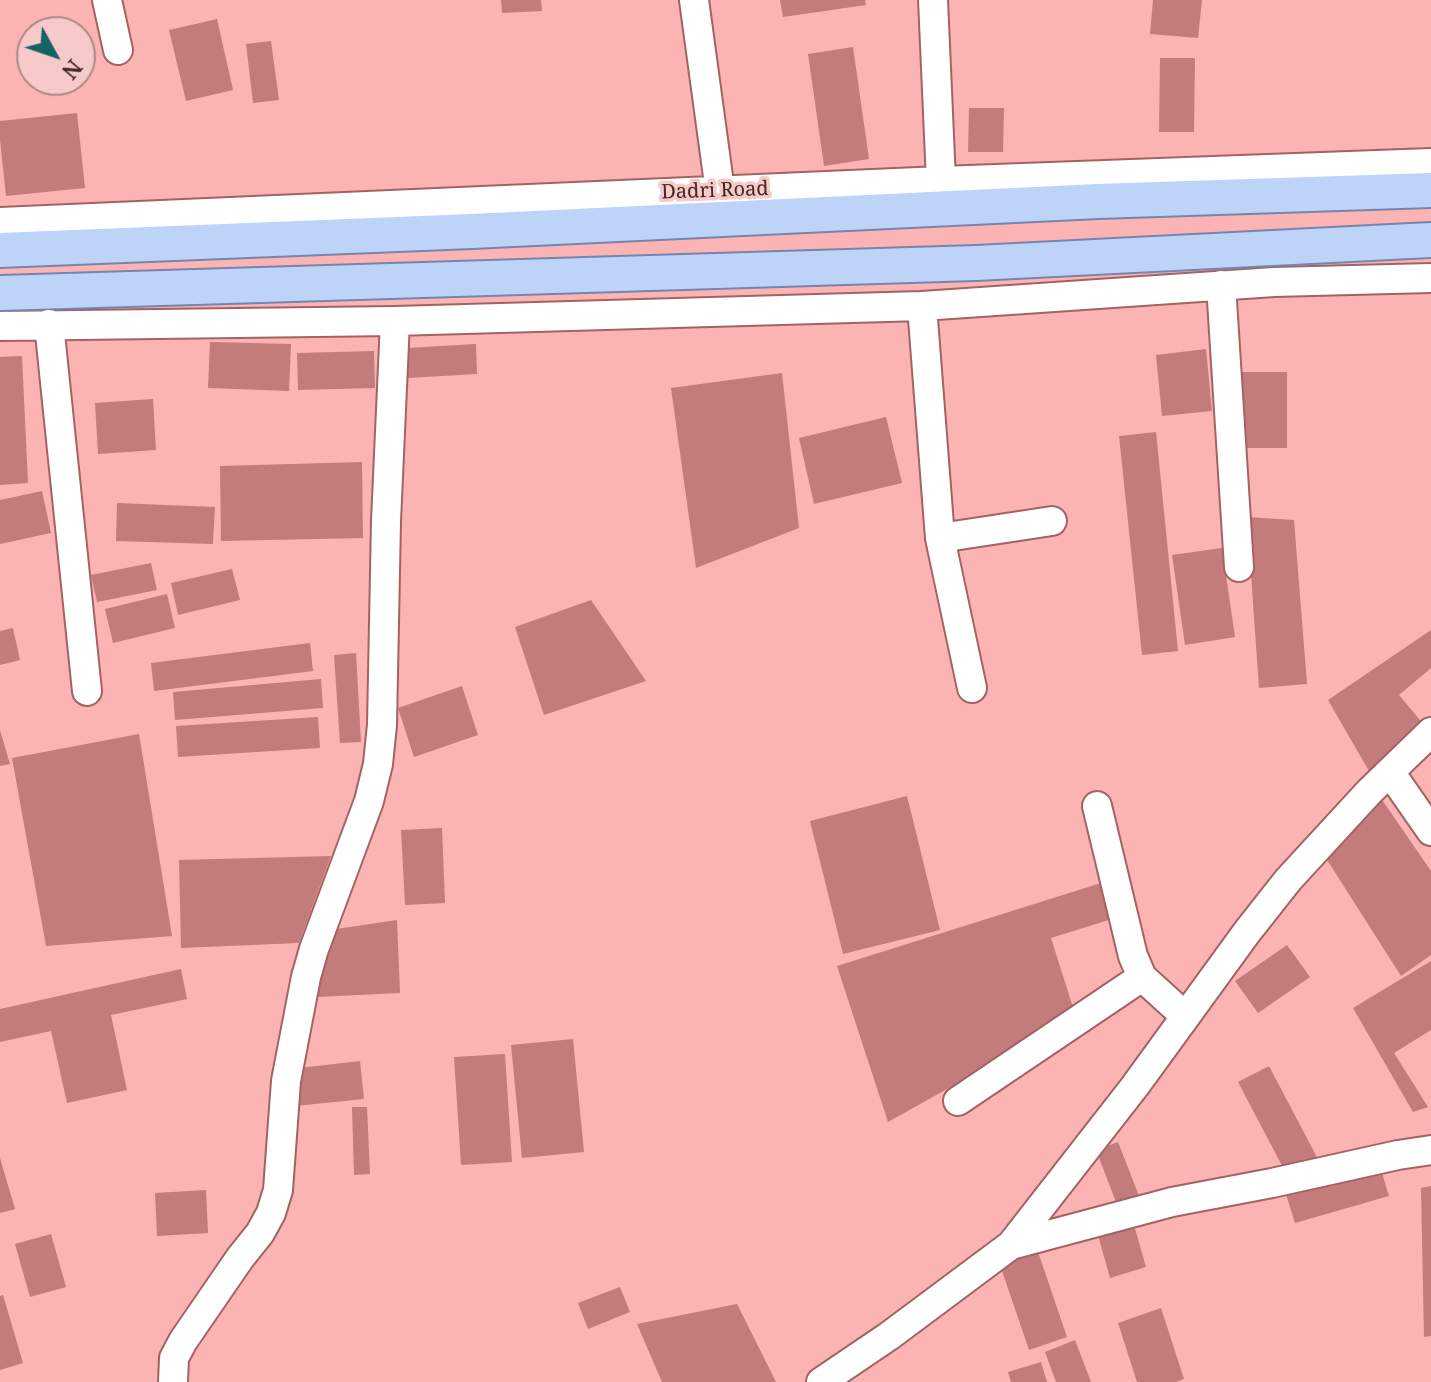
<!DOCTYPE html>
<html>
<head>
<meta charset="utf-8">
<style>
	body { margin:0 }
	#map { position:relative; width:1431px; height:1382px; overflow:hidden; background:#fbb4b3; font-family:"Noto Serif",serif }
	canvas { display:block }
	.north { position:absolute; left:16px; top:16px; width:80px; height:80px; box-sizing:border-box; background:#f6cac9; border:2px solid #ae8988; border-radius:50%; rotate:130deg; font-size:22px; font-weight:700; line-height:32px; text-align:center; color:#432827 }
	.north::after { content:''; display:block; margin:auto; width:28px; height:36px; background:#126266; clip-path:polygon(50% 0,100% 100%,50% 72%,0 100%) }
</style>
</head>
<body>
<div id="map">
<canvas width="1431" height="1382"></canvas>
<div class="north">N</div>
</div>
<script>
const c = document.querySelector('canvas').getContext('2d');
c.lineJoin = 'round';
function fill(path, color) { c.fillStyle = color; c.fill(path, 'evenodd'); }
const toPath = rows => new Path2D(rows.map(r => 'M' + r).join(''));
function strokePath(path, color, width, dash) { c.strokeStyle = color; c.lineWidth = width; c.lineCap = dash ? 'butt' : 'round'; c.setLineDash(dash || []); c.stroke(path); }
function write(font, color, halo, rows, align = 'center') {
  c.font = font + ' "Noto Serif",serif'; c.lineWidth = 7; c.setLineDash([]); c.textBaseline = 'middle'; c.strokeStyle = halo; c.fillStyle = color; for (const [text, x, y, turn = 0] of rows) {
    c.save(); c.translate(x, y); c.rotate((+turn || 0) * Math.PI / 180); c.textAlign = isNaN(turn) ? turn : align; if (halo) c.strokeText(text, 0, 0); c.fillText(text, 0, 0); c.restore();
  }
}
fill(toPath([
	[501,0,541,0,542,11,502,13],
	[780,0,865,0,866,5,783,17],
	[1153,0,1202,0,1198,38,1150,34],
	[217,19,233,90,186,101,169,30],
	[271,41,279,100,253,103,246,44],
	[853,47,869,159,824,166,808,54],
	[1160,58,1195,58,1194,132,1159,132],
	[969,108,1004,108,1003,152,968,152],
	[77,113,85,188,6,196,0,140,0,121],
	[210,342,291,344,289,391,208,388],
	[476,344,477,374,408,378,406,348],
	[1206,349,1212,411,1162,416,1156,355],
	[374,351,375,388,298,390,297,353],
	[22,356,28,483,0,485,0,357],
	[1237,372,1287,372,1287,448,1237,448],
	[782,373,799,528,696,568,671,388],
	[153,399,156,450,98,454,95,403],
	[886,417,902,483,814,504,799,438],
	[1156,432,1178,651,1142,655,1119,436],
	[362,462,363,538,221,541,220,466],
	[42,491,51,533,0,544,0,500],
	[117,503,215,507,213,544,116,541],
	[1247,517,1294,520,1307,684,1259,688],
	[1222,548,1235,637,1185,645,1172,555],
	[151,563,157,590,97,602,91,575],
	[232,569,240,600,178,615,171,583],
	[167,594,175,628,113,643,105,609],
	[591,600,646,681,544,715,515,627],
	[13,628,20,660,0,665,0,631],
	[1431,630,1431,668,1399,695,1424,725,1369,771,1328,700],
	[310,643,313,671,154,691,151,663],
	[356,653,361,742,340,743,334,655],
	[321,679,323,708,175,720,173,692],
	[462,686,478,735,414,757,398,708],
	[318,717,320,748,178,757,176,726],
	[0,730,10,764,0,766],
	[139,734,172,936,46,946,12,758],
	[1378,794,1431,871,1431,955,1401,976,1322,852],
	[907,796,940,930,843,954,810,821],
	[442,828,445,903,405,905,401,830],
	[331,856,299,943,181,948,179,860],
	[1101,883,1112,919,1051,938,1076,1017,888,1122,837,966],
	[397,920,400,993,316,997,323,931],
	[1287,945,1310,977,1258,1013,1235,981],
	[1431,961,1431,1030,1394,1053,1428,1107,1413,1112,1353,1008],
	[181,969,187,999,111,1015,127,1090,67,1103,51,1031,0,1042,0,1009],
	[573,1039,584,1152,522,1158,511,1045],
	[505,1054,512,1162,461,1165,454,1057],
	[360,1061,364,1099,295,1106,291,1069],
	[1269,1066,1320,1163,1289,1179,1238,1082],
	[352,1107,367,1107,370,1174,354,1175],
	[1118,1142,1141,1201,1119,1210,1096,1150],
	[0,1158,15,1209,0,1213],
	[1378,1160,1389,1196,1295,1223,1284,1188],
	[1431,1186,1431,1336,1424,1337,1421,1188],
	[206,1190,208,1233,157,1236,155,1193],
	[1132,1218,1146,1267,1110,1278,1096,1228],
	[51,1234,66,1287,30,1297,15,1244],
	[1037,1249,1067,1337,1029,1350,999,1262],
	[620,1287,630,1312,588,1329,578,1303],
	[3,1295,23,1363,0,1370,0,1296],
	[737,1304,776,1382,662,1382,637,1324],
	[1161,1308,1184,1379,1176,1382,1137,1382,1118,1323],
	[1075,1340,1091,1382,1056,1382,1045,1352],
	[1041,1362,1047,1382,1011,1382,1008,1372]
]), '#c37b7b');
const minor = toPath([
	[107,0,118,50],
	[694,0,720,191],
	[933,0,941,181],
	[0,222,941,181,1431,163],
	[1221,285,1239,567],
	[922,306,940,538,972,688],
	[49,324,87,691],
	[0,326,395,321,922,306,1274,282,1431,278],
	[940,538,1052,521],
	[1390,772,1431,831],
	[1097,806,1133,956,1142,977,1185,1016],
	[958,1101,1142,977],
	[1011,1245,1172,1202,1272,1183,1398,1155,1431,1150],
	[173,1382,174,1358,183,1341,240,1258,260,1233,271,1213,278,1190,286,1081,306,977,314,949,369,801,378,764,382,725,386,521,395,321],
	[821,1382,889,1336,1011,1245,1135,1086,1247,932,1288,880,1369,792,1431,732]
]);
const major = toPath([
	[0,250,472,231,1098,201,1431,190],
	[0,293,976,263,1431,240]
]);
strokePath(minor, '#a36363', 32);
strokePath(major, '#7685ac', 38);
strokePath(minor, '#fff', 28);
strokePath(major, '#bdd4f8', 34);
write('20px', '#432827', '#f6cac9', [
	["Dadri Road",715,191,-2]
]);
</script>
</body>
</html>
